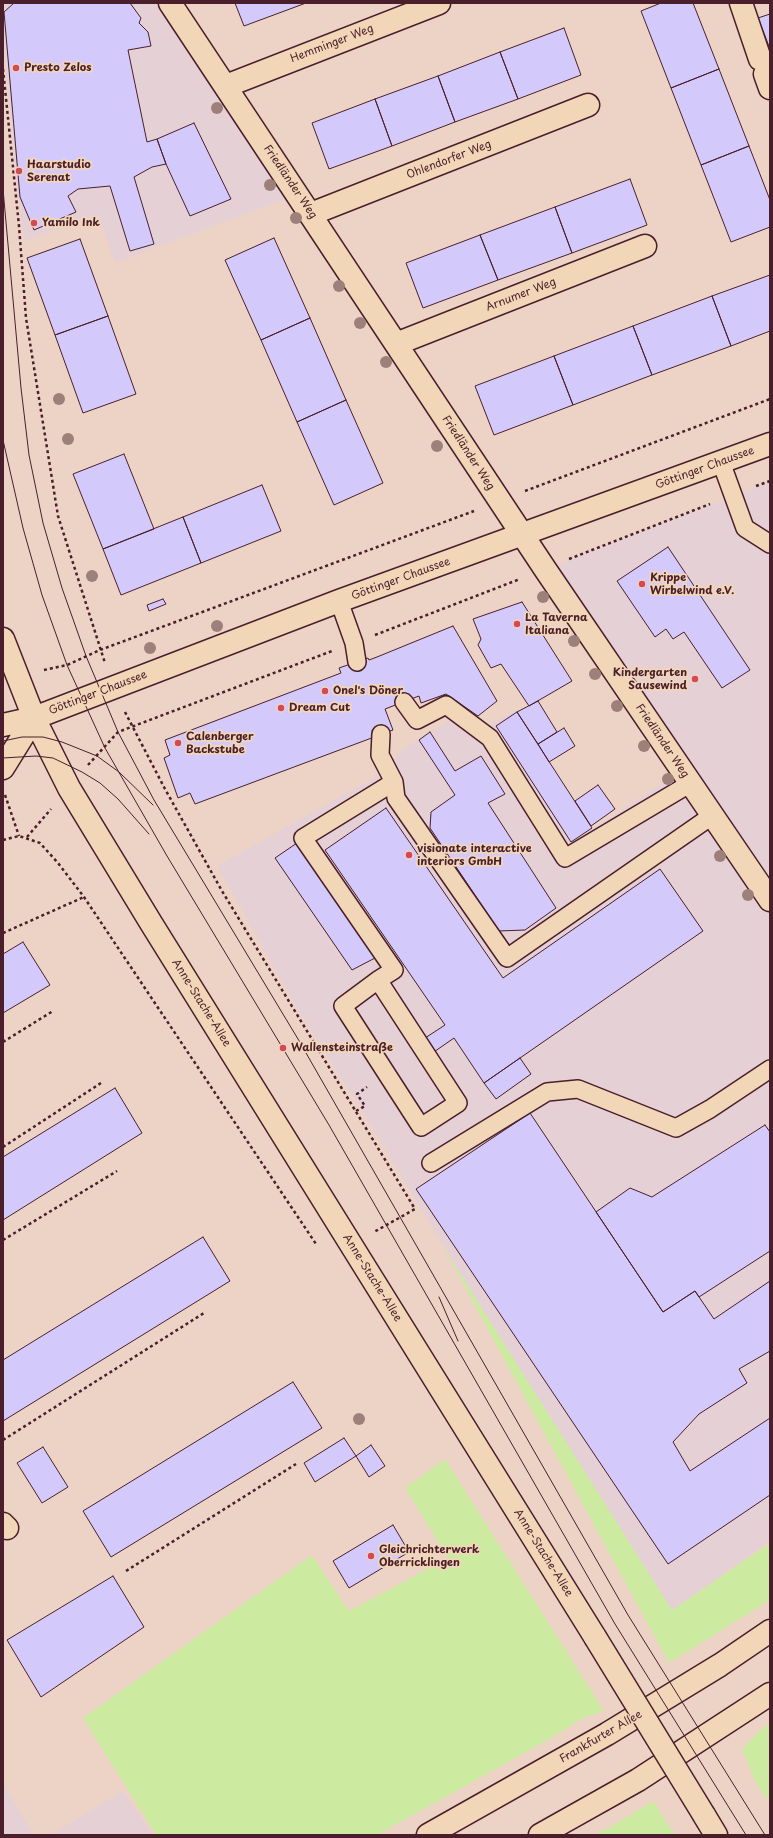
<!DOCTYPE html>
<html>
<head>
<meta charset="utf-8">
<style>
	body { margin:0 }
	#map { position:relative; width:773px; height:1838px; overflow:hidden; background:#ecd3c5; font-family:"Playpen Sans",sans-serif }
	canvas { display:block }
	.frame { position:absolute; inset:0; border:4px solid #4a1f2b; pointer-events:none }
</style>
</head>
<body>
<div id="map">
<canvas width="773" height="1838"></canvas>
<div class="frame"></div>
</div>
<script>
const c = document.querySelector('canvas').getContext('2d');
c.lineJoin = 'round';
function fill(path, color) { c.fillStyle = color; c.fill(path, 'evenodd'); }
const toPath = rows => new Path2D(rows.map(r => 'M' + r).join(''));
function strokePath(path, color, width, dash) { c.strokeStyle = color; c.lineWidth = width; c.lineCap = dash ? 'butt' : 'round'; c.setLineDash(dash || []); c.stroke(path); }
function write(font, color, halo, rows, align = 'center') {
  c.font = font + ' "Playpen Sans",sans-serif'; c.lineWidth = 3.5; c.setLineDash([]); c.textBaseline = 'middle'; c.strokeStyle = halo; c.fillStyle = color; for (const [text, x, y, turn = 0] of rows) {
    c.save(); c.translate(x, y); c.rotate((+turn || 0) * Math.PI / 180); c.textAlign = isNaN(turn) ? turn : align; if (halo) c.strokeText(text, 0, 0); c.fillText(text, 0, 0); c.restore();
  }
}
fill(toPath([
	[3,3,156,3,288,198,115,263,98,215,25,241,18,197,4,55],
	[770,482,770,1541,672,1611,510,1357,360,1107,301,1015,217,866,372,779,401,751,455,717,489,726,515,710,593,829,687,767,551,567],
	[3,1784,34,1835,3,1835],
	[123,1791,153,1835,51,1835]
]), '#e5d0d5');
fill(toPath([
	[442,1245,672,1610,770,1543,770,1600,669,1663],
	[445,1459,604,1711,581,1719,553,1737,377,1835,156,1835,83,1718,312,1555,349,1611,448,1558,405,1488],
	[770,1723,770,1804,755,1781,742,1749,761,1729],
	[653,1801,675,1835,594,1835,612,1826]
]), '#cdeaa1');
const building = toPath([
	[14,3,130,3,141,18,139,23,148,32,151,46,128,50,147,142,157,139,166,164,152,167,134,177,154,244,130,251,110,186,78,189,68,196,76,212,34,230,20,197,4,12,14,3],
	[235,3,306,3,244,26,235,3],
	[661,3,693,3,719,69,671,88,641,11,661,3],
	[770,14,770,49,758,18,770,14],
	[564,28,581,75,518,99,500,52,564,28],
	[500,52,518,99,455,122,438,76,500,52],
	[719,69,749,146,701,165,671,88,719,69],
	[438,76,455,122,392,146,375,99,438,76],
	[375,99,392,146,329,169,312,123,375,99],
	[194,123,231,199,190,216,166,164,157,139,194,123],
	[749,146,770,200,770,227,731,242,701,165,749,146],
	[630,179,647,225,572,253,555,207,630,179],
	[555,207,572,253,498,280,480,235,555,207],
	[480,235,498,280,423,308,406,263,480,235],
	[274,238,310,318,261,340,225,260,274,238],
	[80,239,108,316,55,335,27,258,80,239],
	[770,275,770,331,731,346,712,296,770,275],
	[712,296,731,346,652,375,633,326,712,296],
	[108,316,136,394,83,413,55,335,108,316],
	[310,318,346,400,297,422,261,340,310,318],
	[633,326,652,375,573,405,554,356,633,326],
	[554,356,573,405,494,435,475,386,554,356],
	[346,400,383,483,334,505,297,422,346,400],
	[124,454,154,529,103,549,73,474,124,454],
	[262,485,281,531,201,563,183,517,262,485],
	[183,517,201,563,121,595,103,549,183,517],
	[668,547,750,670,722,688,684,632,673,639,666,629,655,637,617,581,668,547],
	[163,599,166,604,149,611,147,605,163,599],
	[522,602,572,681,529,706,501,664,491,668,478,645,481,639,473,619,522,602],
	[453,626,497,701,478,716,446,694,421,703,419,696,385,709,393,730,195,804,190,793,178,798,164,758,170,755,165,740,341,673,339,668,368,658,369,660,377,657,453,626],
	[538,701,557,732,538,744,517,712,538,701],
	[517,712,592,828,571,842,496,726,517,712],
	[564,728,575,746,549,762,538,744,564,728],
	[430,732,455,771,481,756,505,794,488,803,556,908,525,930,499,931,430,828,431,812,455,795,419,740,430,732],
	[598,785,615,809,591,826,575,801,598,785],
	[386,808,503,978,660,869,703,931,484,1083,454,1038,431,1054,422,1040,445,1025,325,850,386,808],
	[297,843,375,958,352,970,275,858,297,843],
	[23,942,50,985,3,1013,3,954,23,942],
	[520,1058,531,1074,496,1099,484,1083,520,1058],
	[115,1088,142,1133,3,1220,3,1157,115,1088],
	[530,1113,663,1312,695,1291,714,1319,770,1281,770,1351,739,1369,747,1383,699,1414,673,1442,690,1471,770,1418,770,1495,668,1564,416,1189,530,1113],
	[765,1125,770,1132,770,1251,699,1297,695,1291,663,1312,596,1212,630,1188,652,1197,765,1125],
	[203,1237,230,1281,3,1421,3,1360,203,1237],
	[293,1382,322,1428,111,1557,83,1511,293,1382],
	[344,1438,356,1456,315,1482,304,1463,344,1438],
	[371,1445,385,1466,369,1477,356,1456,371,1445],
	[43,1447,68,1487,42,1503,17,1463,43,1447],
	[393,1525,409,1552,349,1588,333,1561,393,1525],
	[113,1576,144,1627,41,1697,7,1640,113,1576]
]);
fill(building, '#d4c9fb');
strokePath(building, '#4a1f2b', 1);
const service = toPath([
	[721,462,745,528,770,544],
	[339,601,354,643,357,662],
	[404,702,417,720,446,705,490,738,565,858,691,783],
	[394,782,396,798,507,958,713,815],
	[378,980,458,1103,421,1127,343,1006,378,980,394,970,303,838,394,782,380,755,381,734],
	[431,1163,547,1092,578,1089,676,1128,710,1109,770,1069]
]);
const minor = toPath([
	[170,3,545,569,770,900],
	[741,3,760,59],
	[765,74,770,88],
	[226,86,439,3],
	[311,214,588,105],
	[396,344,645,246],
	[3,1524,7,1528]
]);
const tertiary = toPath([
	[3,639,34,718,69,788,151,923,595,1637],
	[3,725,34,718,339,601,770,444],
	[3,768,34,718],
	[704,1815,716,1835]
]);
const primary = toPath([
	[428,1835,607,1734,720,1665,770,1631],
	[540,1835,638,1780,770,1694]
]);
strokePath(service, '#4a1f2b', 20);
strokePath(minor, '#4a1f2b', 25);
strokePath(tertiary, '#4a1f2b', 25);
strokePath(primary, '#4a1f2b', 25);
strokePath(toPath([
	[3,69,19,226,26,318,58,516,105,663],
	[756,486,770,481],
	[525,491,770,399],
	[569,559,710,504],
	[375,635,520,579],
	[44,670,67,665,100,650,474,511],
	[125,712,165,789,222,891,415,1209,374,1232],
	[88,765,118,732,332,651],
	[5,795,19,836],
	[27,837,51,809],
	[3,840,19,836,40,843,58,863,84,897,316,1244],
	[3,933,84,897],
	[3,1042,53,1011],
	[356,1111,365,1106,357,1094,367,1087],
	[3,1147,101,1083],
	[3,1240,117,1171],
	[3,1440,204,1313],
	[126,1571,296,1464]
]), '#4a1f2b', 2.5, [3, 3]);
strokePath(service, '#f2d6b8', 17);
strokePath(minor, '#f2d6b8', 22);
strokePath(tertiary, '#f2d6b8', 22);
strokePath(primary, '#f2d6b8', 22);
strokePath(toPath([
	[3,189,21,388,29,455,43,523,62,588,86,656,118,732,154,800,298,1039,628,1615,765,1835],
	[3,440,23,528,42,595,67,665,105,748,167,856,329,1125,615,1624,746,1835],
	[3,741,22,737,43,737,62,742,97,756,119,772,153,805],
	[3,758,36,756,53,758,82,772,100,783,118,799,149,834],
	[439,1297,458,1341]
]), '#4a1f2b', 1);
const tertiaryBridge = toPath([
	[595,1637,704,1815]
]);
strokePath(tertiaryBridge, '#4a1f2b', 25, []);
strokePath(tertiaryBridge, '#f2d6b8', 22);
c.fillStyle = '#9e807a';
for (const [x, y] of [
	[217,108],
	[270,185],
	[296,218],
	[339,286],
	[360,323],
	[386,362],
	[59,399],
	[68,439],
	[437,446],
	[92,576],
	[543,597],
	[217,626],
	[574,641],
	[150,648],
	[595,674],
	[617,706],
	[644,746],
	[668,779],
	[720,856],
	[748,895],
	[359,1419]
]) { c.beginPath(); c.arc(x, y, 6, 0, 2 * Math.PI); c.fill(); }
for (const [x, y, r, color] of [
	[16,68,4,"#d1495b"],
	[19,171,4,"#d1495b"],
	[34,223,4,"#d1495b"],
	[642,584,4,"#d1495b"],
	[517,624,4,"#d1495b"],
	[695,679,4,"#d1495b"],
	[325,691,4,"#d1495b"],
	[281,708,4,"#d1495b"],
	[178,743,4,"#d1495b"],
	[409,855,4,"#d1495b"],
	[283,1048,4,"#d1495b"],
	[371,1556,4,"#d1495b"]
]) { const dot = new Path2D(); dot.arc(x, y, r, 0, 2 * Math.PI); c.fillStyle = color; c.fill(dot); strokePath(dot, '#f2d6b8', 1.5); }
write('11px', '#4a1f2b', '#f2d6b8', [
	["Hemminger Weg",332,44,-21],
	["Ohlendorfer Weg",449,160,-21],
	["Friedländer Weg",290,182,56],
	["Arnumer Weg",521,295,-21],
	["Friedländer Weg",468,453,57],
	["Göttinger Chaussee",705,468,-20],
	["Göttinger Chaussee",401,579,-20],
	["Göttinger Chaussee",98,693,-21],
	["Friedländer Weg",662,741,56],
	["Anne-Stache-Allee",201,1003,58],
	["Anne-Stache-Allee",372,1278,58],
	["Anne-Stache-Allee",543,1553,58],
	["Frankfurter Allee",601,1737,-30]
]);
write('bold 11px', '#4a1f2b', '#f2d6b8', [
	["Presto Zelos",24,68],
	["Haarstudio",27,165],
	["Serenat",27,178],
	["Yamilo Ink",42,223],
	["Krippe",650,578],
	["Wirbelwind e.V.",650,591],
	["La Taverna",525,618],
	["Italiana",525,631],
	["Kindergarten",687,673,"right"],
	["Sausewind",687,686,"right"],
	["Onel's Döner",333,691],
	["Dream Cut",289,708],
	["Calenberger",186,737],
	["Backstube",186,750],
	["visionate interactive",417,849],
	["interiors GmbH",417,862],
	["Wallensteinstraße",291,1048],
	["Gleichrichterwerk",379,1550],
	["Oberricklingen",379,1563]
], 'left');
</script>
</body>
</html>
